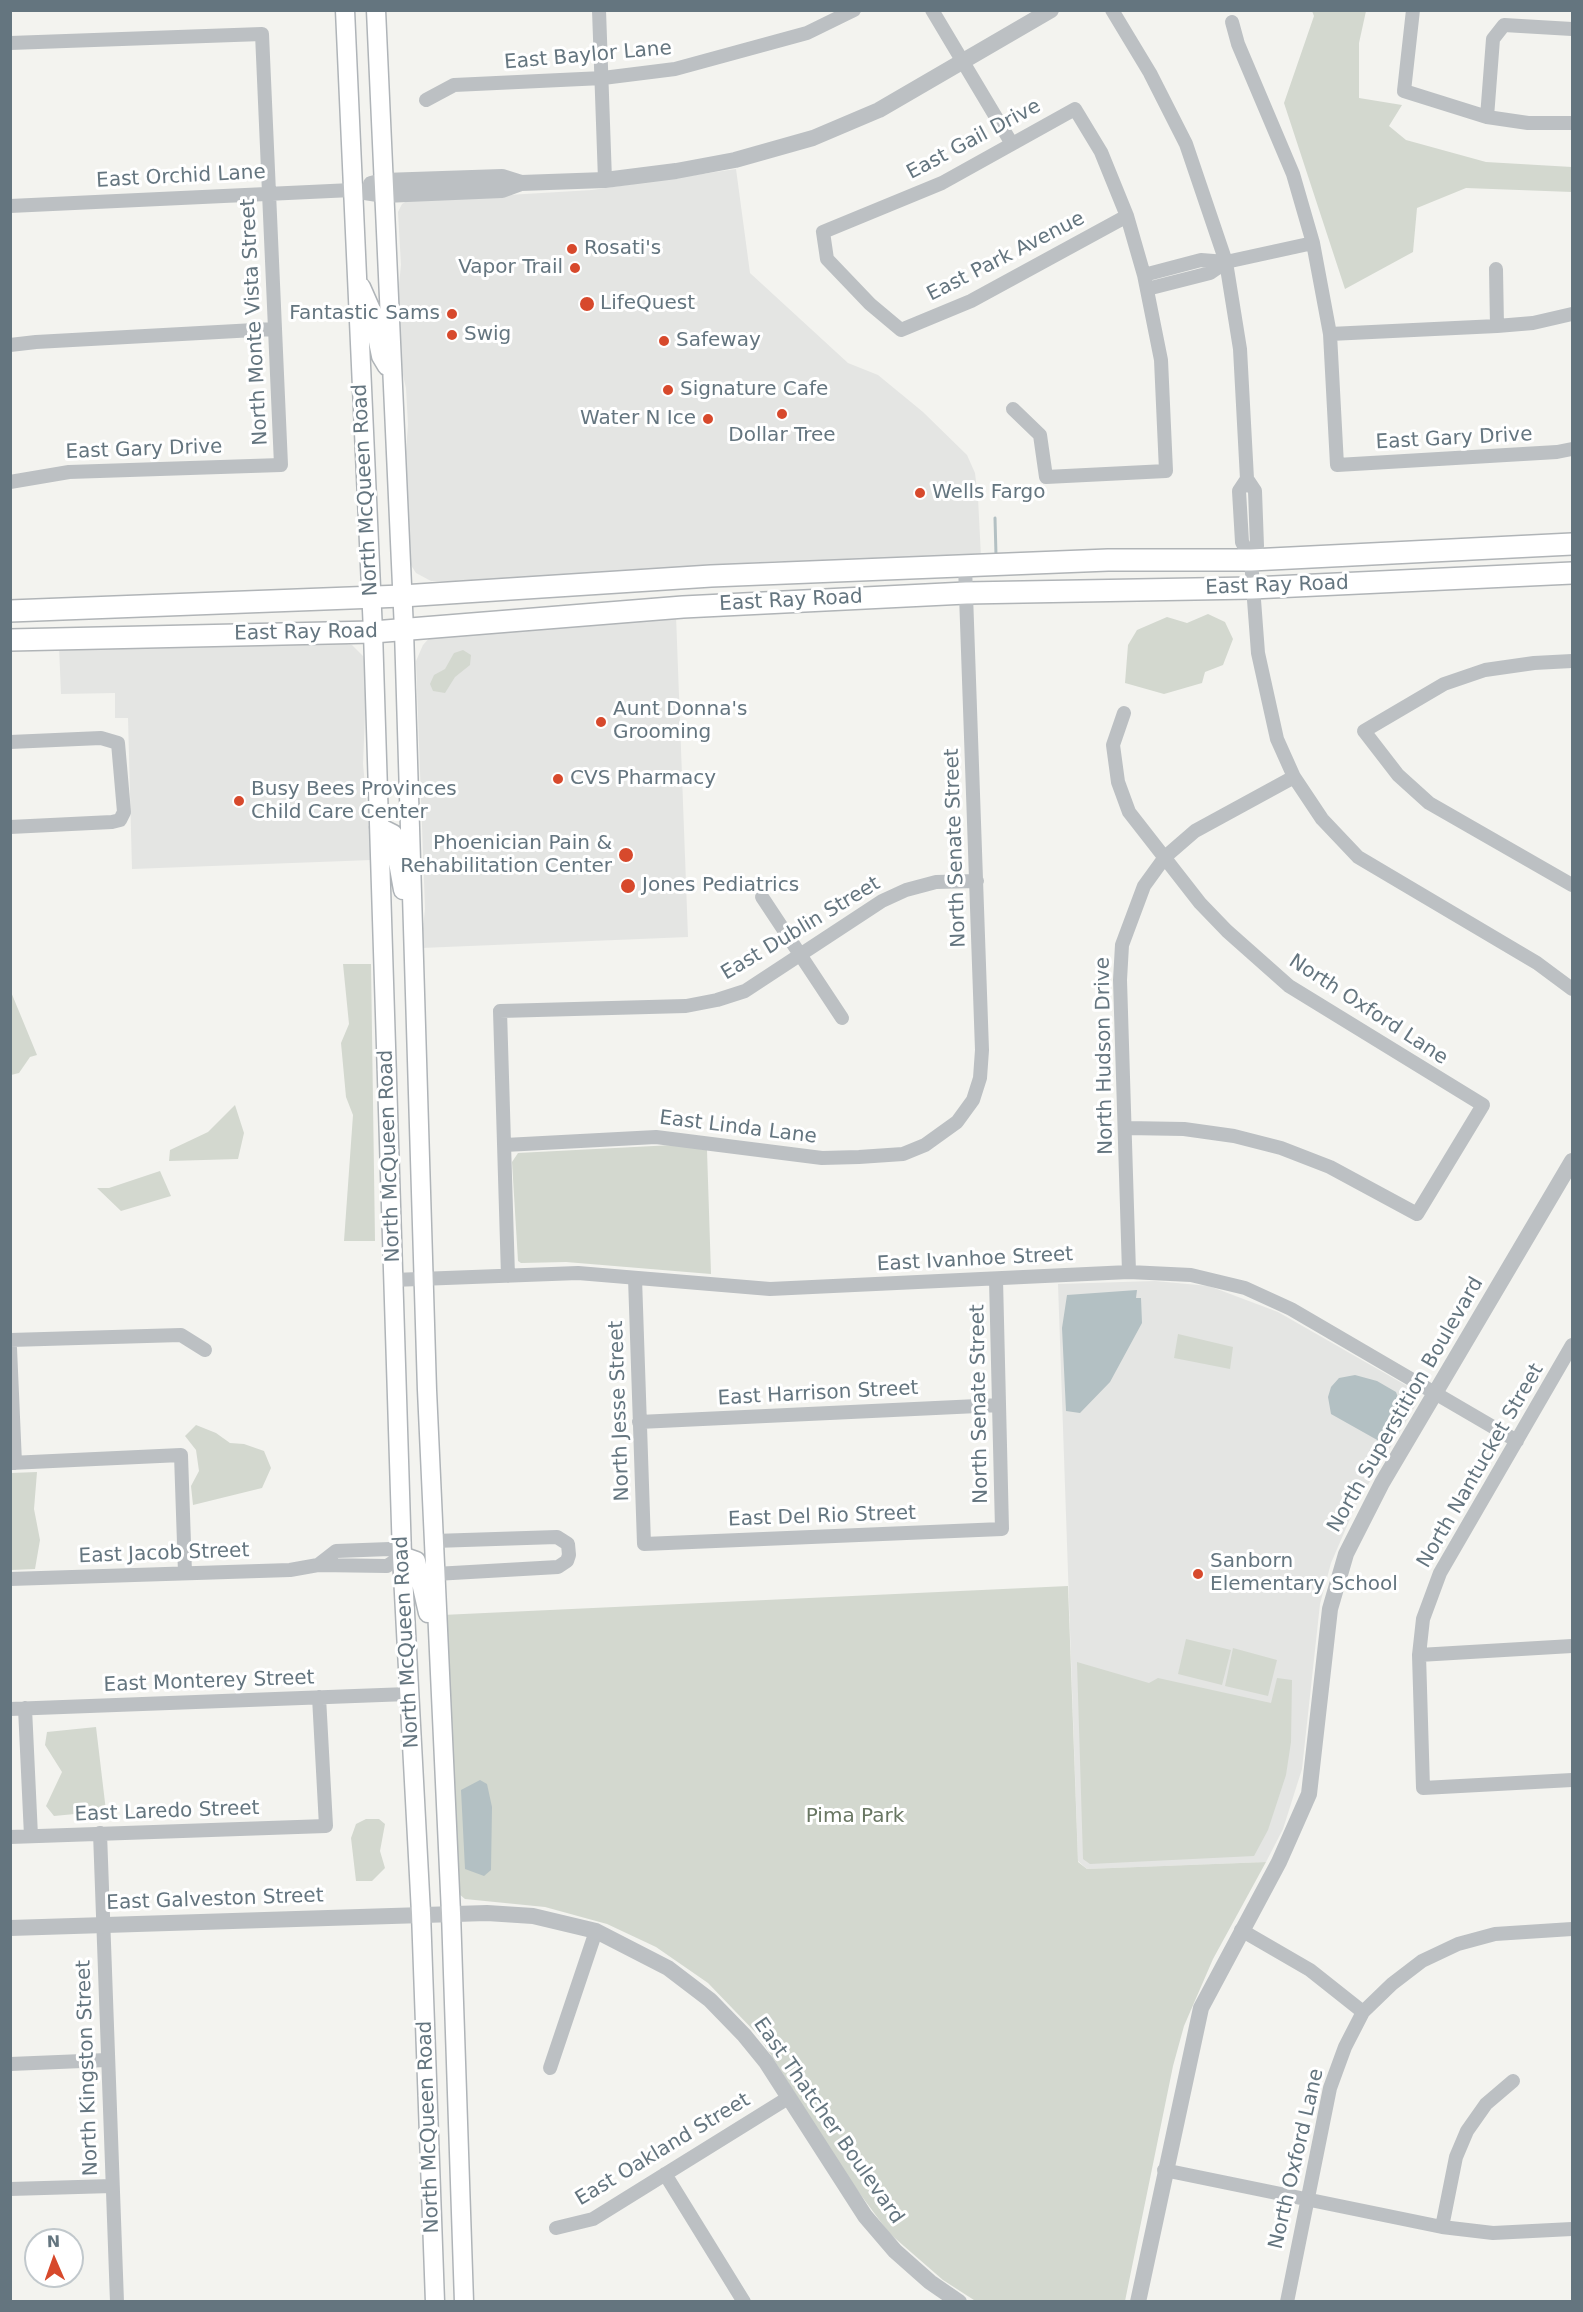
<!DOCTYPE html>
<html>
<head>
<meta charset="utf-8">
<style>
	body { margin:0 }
	#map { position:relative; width:1583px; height:2312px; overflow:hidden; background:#f3f3ef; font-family:"DejaVu Sans",sans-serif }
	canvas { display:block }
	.frame { position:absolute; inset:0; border:12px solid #64757f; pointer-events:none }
	.north { position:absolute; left:24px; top:2228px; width:60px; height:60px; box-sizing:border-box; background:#fff; border:2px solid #c1c8cc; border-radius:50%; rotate:358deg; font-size:16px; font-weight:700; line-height:24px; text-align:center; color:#64757f }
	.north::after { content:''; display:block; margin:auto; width:21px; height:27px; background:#d7492c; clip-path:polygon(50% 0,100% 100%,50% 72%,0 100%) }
</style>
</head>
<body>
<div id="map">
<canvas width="1583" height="2312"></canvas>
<div class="frame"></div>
<div class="north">N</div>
</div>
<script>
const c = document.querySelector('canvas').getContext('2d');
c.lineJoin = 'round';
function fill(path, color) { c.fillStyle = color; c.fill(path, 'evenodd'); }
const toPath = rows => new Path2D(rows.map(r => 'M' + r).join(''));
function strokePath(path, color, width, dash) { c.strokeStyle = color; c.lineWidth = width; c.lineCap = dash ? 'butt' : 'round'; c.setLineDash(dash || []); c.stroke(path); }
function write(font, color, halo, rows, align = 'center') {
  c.font = font + ' "DejaVu Sans",sans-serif'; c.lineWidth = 6; c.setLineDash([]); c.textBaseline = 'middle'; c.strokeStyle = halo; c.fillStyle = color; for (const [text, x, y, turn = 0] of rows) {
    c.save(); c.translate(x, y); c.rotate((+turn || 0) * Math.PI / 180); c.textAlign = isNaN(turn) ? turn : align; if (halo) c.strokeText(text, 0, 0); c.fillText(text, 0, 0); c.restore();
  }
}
fill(toPath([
	[736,169,750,273,848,363,878,375,923,412,967,455,975,473,978,498,981,557,843,563,776,561,733,564,697,571,455,581,431,581,416,573,407,559,404,476,408,425,406,388,398,354,396,313,401,265,398,212,402,204,407,201,592,190],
	[676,615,688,937,421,948,425,909,416,661,423,645,432,635,444,632,482,634,550,629,581,622],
	[337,642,352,645,363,656,367,667,363,764,372,860,132,869,128,718,115,718,115,693,61,694,59,647],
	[1155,1281,1209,1286,1278,1312,1409,1387,1416,1393,1417,1403,1357,1503,1331,1563,1320,1604,1302,1769,1283,1829,1266,1862,1087,1869,1078,1861,1058,1284]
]), '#e4e5e3');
fill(toPath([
	[1312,11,1366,11,1359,43,1359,98,1402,105,1389,126,1406,140,1486,162,1572,167,1572,192,1466,188,1417,208,1413,252,1345,289,1284,103,1314,16],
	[1208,614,1225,622,1233,639,1223,665,1205,672,1202,683,1164,694,1125,683,1128,645,1137,630,1167,617,1187,623],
	[463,650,471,655,470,665,455,677,445,693,433,691,430,684,434,675,445,669,454,653],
	[343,964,371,964,375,1241,344,1241,353,1115,346,1097,341,1043,349,1024],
	[11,992,37,1055,30,1057,19,1073,11,1075],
	[235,1105,244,1133,238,1159,169,1161,170,1150,208,1132],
	[673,1145,707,1150,711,1274,566,1262,521,1263,518,1261,512,1162,518,1153],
	[160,1171,171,1196,121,1211,97,1188,109,1188],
	[1178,1334,1233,1347,1230,1369,1174,1358],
	[196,1425,216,1433,230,1443,244,1444,264,1451,271,1468,262,1488,193,1505,191,1486,199,1471,196,1450,185,1436],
	[37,1472,34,1509,40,1540,35,1569,11,1570,11,1473],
	[1068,1586,1078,1862,1087,1869,1266,1862,1213,1959,1184,2026,1173,2066,1125,2301,977,2302,943,2280,889,2233,846,2175,759,2036,708,1983,656,1947,607,1924,545,1907,465,1899,459,1894,442,1615],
	[1186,1639,1231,1650,1222,1685,1178,1674],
	[1233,1648,1277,1660,1268,1696,1225,1686],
	[1077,1662,1149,1683,1158,1678,1271,1703,1277,1678,1292,1680,1291,1742,1286,1775,1268,1830,1254,1856,1090,1864,1083,1859],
	[96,1727,106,1811,54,1816,46,1806,62,1772,45,1745,47,1732],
	[366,1819,379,1819,385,1824,380,1851,385,1868,372,1881,356,1881,351,1838,356,1824]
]), '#d3d8cf');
fill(toPath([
	[1137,1290,1136,1298,1141,1298,1142,1323,1110,1382,1080,1413,1066,1411,1062,1328,1067,1295],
	[1355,1375,1377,1381,1396,1392,1401,1406,1379,1441,1331,1414,1328,1397,1331,1387,1339,1378],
	[480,1780,487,1784,492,1807,491,1870,484,1876,465,1869,461,1790]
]), '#b3c0c3');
strokePath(toPath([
	[995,518,996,555]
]), '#b3c0c3', 3);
const secondary = toPath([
	[345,10,373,632,402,1556,421,1913,435,2302],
	[376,10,404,630,427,1390,451,1913,464,2302],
	[361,287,372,312,381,356,387,366],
	[379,827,393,834,403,890],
	[402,1556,416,1561,428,1613]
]);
const primary = toPath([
	[10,611,402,596,711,576,1108,560,1251,560,1572,544],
	[10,640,373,632,683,607,966,593,1252,588,1572,573]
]);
strokePath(secondary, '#afb4b8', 21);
strokePath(primary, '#b0b4b7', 24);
strokePath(toPath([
	[599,10,605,180],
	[932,10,1012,144],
	[1112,10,1150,73,1186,144,1226,262,1240,349,1247,479,1255,491,1257,546,1251,560,1258,653,1277,739,1294,777,1322,819,1358,857,1537,963,1572,989],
	[1413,10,1404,91,1487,117,1528,123,1572,123],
	[1232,22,1238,44,1293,174,1313,243,1330,334,1337,465,1557,452,1572,449],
	[10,43,262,34,281,465,69,472,10,482],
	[426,100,454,85,603,78,675,69,807,33,854,10],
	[1487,117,1493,39,1504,25,1572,29],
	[10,206,352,190],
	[1496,269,1497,326],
	[1144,275,1201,260,1226,262,1313,243],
	[1147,289,1210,273,1226,262],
	[1330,334,1497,326,1533,323,1572,314],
	[10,345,36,342,273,329],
	[1013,409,1040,435,1046,477,1166,471,1161,360,1144,275,1127,216,1101,152,1075,109,942,183,823,232,827,259,870,304,901,330,971,301,1127,216],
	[1247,479,1239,491,1242,542,1251,560],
	[1572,661,1534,663,1485,670,1444,684,1364,731,1398,775,1429,803,1572,885],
	[1124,713,1113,745,1118,782,1129,812,1200,903,1227,931,1289,986,1483,1105,1417,1214,1330,1167,1281,1148,1234,1136,1184,1129,1127,1128],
	[10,742,101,738,118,743,124,812,120,820,112,822,10,827],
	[762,897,842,1018],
	[505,1145,656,1137,822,1158,859,1157,903,1154,925,1145,957,1122,973,1100,980,1078,982,1050,965,566],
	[1129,1272,1120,980,1122,945,1144,886,1165,857,1195,831,1294,777],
	[508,1276,500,1011,686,1006,717,1000,745,991,882,901,906,890,936,882,977,881],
	[635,1278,644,1544,1002,1529,996,1279],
	[393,1280,578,1273,770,1289,1129,1272,1191,1275,1245,1288,1291,1309,1517,1441],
	[10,1340,181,1335,205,1350],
	[1572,1345,1440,1573,1423,1619,1419,1655,1423,1788,1572,1780],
	[10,1348,15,1463],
	[639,1422,999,1405],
	[10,1463,181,1455,185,1573],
	[434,1541,557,1537,568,1544,569,1555,567,1561,558,1567,435,1574],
	[10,1579,290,1570,318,1565,387,1566,402,1556,390,1549,336,1551,318,1565],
	[1419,1655,1572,1646],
	[25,1708,31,1836],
	[10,1709,408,1694],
	[100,1833,117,2302],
	[10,1837,326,1826,319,1697],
	[1241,1930,1310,1970,1363,2012],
	[10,2064,107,2060],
	[550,2068,596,1931],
	[1164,2170,1442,2227,1493,2233,1572,2229],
	[665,2174,744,2302],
	[10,2189,112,2186],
	[1442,2227,1456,2157,1467,2131,1486,2104,1513,2081],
	[556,2228,593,2219,788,2098],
	[1287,2302,1330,2088,1345,2047,1363,2012,1392,1984,1422,1961,1458,1944,1495,1934,1572,1929]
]), '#bcc0c3', 14);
strokePath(toPath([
	[371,184,383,181,502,177,521,183],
	[352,190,384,195,502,190,521,183,605,180,676,171,735,160,813,138,879,110,1051,10],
	[10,1928,487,1913,533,1916,596,1931,668,1968,710,2000,744,2035,766,2062,865,2216,895,2251,930,2282,959,2302],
	[1138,2302,1201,2008,1279,1862,1309,1794,1330,1609,1346,1554,1382,1483,1572,1161]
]), '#bcc0c3', 16);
strokePath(secondary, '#fff', 18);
strokePath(primary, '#fff', 21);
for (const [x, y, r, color] of [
	[572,249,6,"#d7492c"],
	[575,268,6,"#d7492c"],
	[587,304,8,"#d7492c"],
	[452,314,6,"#d7492c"],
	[452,335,6,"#d7492c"],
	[664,341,6,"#d7492c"],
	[668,390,6,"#d7492c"],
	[782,414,6,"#d7492c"],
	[708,419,6,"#d7492c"],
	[920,493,6,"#d7492c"],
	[601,722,6,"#d7492c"],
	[558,779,6,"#d7492c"],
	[239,801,6,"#d7492c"],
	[626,855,8,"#d7492c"],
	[628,886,8,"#d7492c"],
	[1198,1574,6,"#d7492c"]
]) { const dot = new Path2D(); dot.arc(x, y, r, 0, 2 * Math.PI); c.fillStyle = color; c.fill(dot); strokePath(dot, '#fff', 2); }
write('20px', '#64757f', '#fff', [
	["East Baylor Lane",588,56,-5],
	["East Gail Drive",974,140,-28],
	["East Orchid Lane",181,177,-3],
	["East Park Avenue",1006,257,-27],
	["North Monte Vista Street",255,322,-93],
	["East Gary Drive",1454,439,-3],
	["East Gary Drive",144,450,-2],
	["North McQueen Road",366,490,-93],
	["East Ray Road",1277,586,-2],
	["East Ray Road",791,601,-3],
	["East Ray Road",306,633,-1],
	["North Senate Street",956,848,-92],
	["East Dublin Street",801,929,-31],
	["North Oxford Lane",1368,1010,33],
	["North Hudson Drive",1105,1056,-91],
	["East Linda Lane",738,1128,7],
	["North McQueen Road",390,1156,-92],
	["East Ivanhoe Street",975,1260,-3],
	["East Harrison Street",818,1394,-3],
	["North Senate Street",980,1404,-91],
	["North Superstition Boulevard",1406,1405,-60],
	["North Jesse Street",620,1411,-92],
	["North Nantucket Street",1481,1466,-60],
	["East Del Rio Street",822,1517,-2],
	["East Jacob Street",164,1554,-2],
	["North McQueen Road",407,1642,-93],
	["East Monterey Street",209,1682,-2],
	["East Laredo Street",167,1812,-2],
	["East Galveston Street",215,1900,-2],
	["North Kingston Street",88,2068,-92],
	["East Thatcher Boulevard",828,2121,55],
	["North McQueen Road",429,2127,-92],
	["East Oakland Street",663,2150,-31],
	["North Oxford Lane",1297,2159,-77]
]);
write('20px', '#64757f', '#fff', [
	["Rosati's",584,249],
	["Vapor Trail",563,268,"right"],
	["LifeQuest",600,304],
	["Fantastic Sams",440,314,"right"],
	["Swig",464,335],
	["Safeway",676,341],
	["Signature Cafe",680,390],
	["Water N Ice",696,419,"right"],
	["Dollar Tree",782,436,"center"],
	["Wells Fargo",932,493],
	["Aunt Donna's",613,710],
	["Grooming",613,733],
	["CVS Pharmacy",570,779],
	["Busy Bees Provinces",251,790],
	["Child Care Center",251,813],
	["Phoenician Pain &",612,844,"right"],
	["Rehabilitation Center",612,867,"right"],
	["Jones Pediatrics",642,886],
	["Sanborn",1210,1562],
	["Elementary School",1210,1585]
], 'left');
write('20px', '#687662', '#fff', [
	["Pima Park",855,1817]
]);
</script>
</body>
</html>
